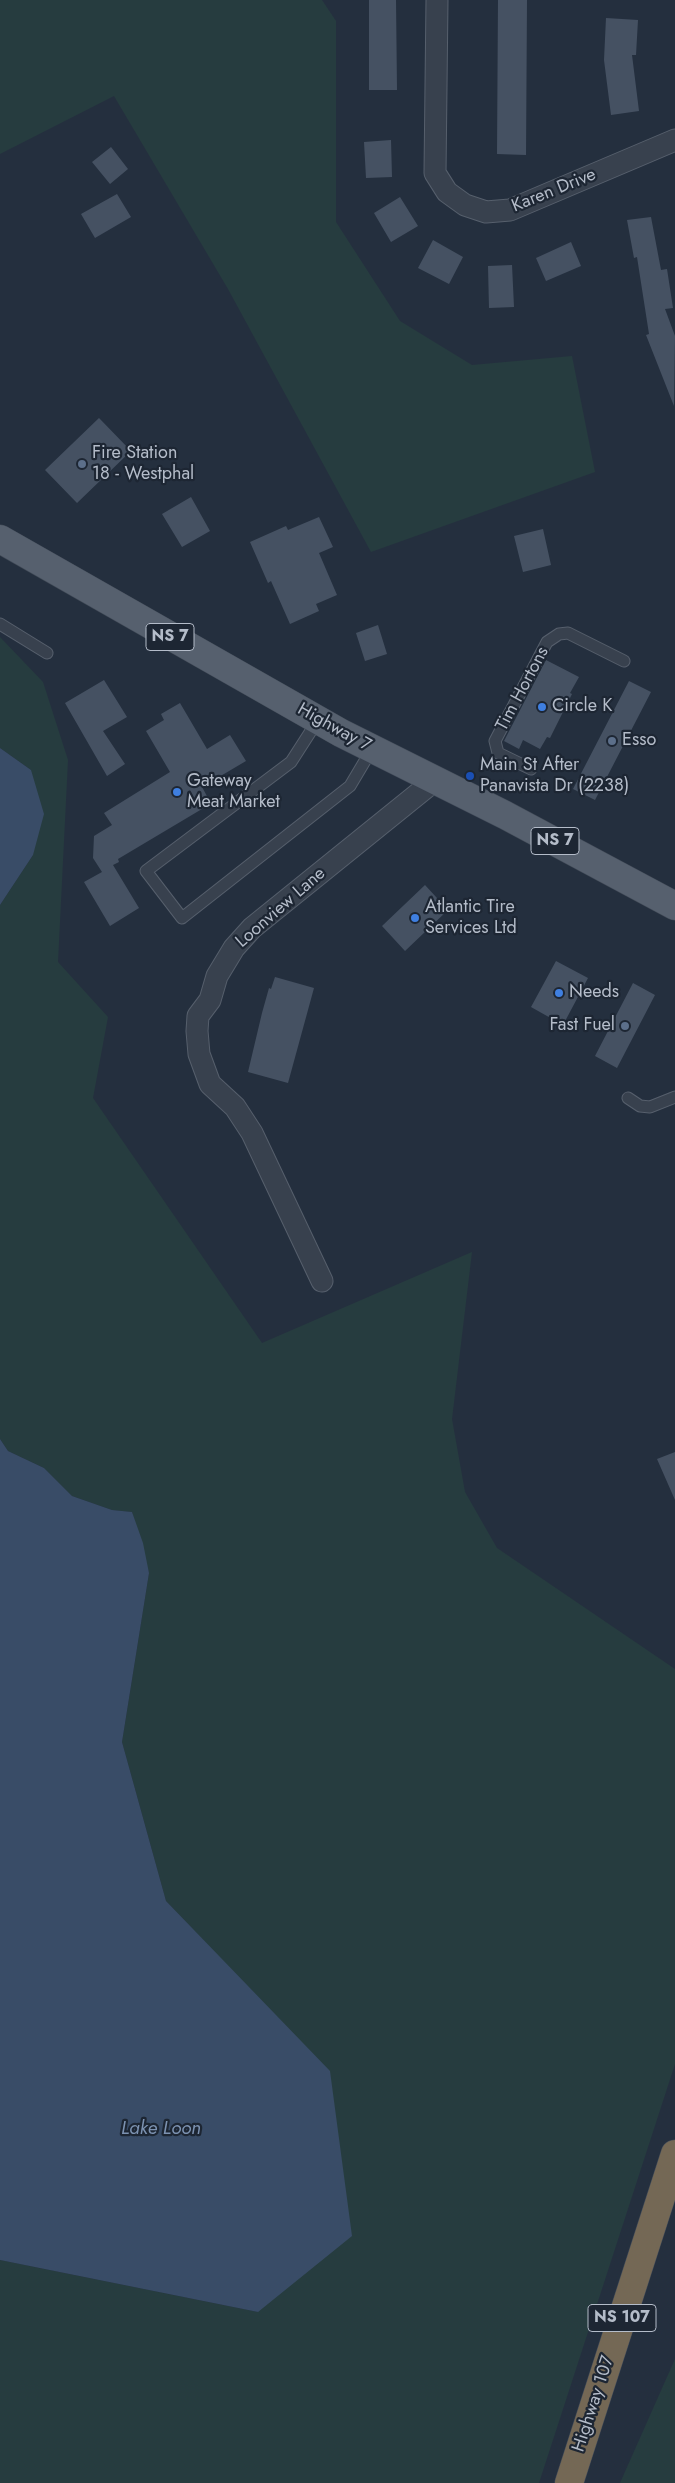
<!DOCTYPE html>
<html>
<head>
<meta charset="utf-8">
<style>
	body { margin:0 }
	canvas { display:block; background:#242f3e }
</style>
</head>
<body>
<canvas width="675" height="2483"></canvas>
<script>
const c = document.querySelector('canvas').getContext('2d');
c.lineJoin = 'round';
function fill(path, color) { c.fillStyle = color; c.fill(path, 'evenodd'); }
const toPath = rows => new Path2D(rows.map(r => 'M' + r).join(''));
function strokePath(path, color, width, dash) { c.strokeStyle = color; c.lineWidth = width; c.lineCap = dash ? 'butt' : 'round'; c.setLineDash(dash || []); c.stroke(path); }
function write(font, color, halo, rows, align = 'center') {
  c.font = font + ' Jost,sans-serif'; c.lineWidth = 4.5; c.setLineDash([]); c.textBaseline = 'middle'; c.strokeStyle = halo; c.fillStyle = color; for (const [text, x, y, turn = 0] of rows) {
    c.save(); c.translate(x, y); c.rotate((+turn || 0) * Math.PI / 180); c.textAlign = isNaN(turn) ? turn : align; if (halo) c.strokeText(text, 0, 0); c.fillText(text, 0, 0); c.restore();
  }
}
fill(toPath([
	[0,0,322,0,336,21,336,222,400,321,472,365,572,356,595,472,371,552,228,289,114,96,0,154],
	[0,637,43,682,68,760,58,962,108,1017,93,1098,262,1343,472,1252,452,1419,465,1492,497,1548,675,1669,675,2064,539,2483,0,2483,0,2260,258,2312,205,1942,166,1901,122,1742,149,1573,132,1512,112,1510,72,1496,44,1468,8,1451,0,1439,0,905,33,855,31,770,0,748],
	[675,2359,675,2483,620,2483]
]), '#263c3f');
fill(toPath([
	[0,748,31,770,44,814,33,855,0,905],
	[0,1439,8,1451,44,1468,72,1496,112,1510,132,1512,143,1543,149,1573,122,1742,166,1901,330,2071,352,2236,258,2312,0,2260]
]), '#394c67');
fill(toPath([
	[369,0,396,0,397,90,369,90],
	[498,0,527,0,526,155,497,154],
	[606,18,638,20,636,55,632,55,639,111,611,115,604,60],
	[391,140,392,177,366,178,364,142],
	[111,147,128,169,110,184,92,162],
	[117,194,131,217,95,238,81,214],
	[400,197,418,226,391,242,374,213],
	[651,217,661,270,667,269,673,308,665,309,675,336,674,406,646,335,649,334,637,257,634,258,627,220],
	[433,240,463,257,449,284,418,268],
	[571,242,581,266,546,281,536,258],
	[512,265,514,307,489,308,488,266],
	[99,418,131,451,77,503,45,470],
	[191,497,210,531,182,547,162,514],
	[319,517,333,547,319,553,337,595,316,604,319,611,290,624,271,581,268,583,250,542,286,526,288,530],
	[543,529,551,565,523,572,514,536],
	[378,625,387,654,365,661,356,633],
	[546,660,579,677,570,693,572,694,550,738,547,737,540,749,523,740,519,749,504,741],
	[104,680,127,717,103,731,125,764,107,776,65,703],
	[629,681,651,692,595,800,573,789],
	[180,703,207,749,230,735,246,761,202,787,208,798,204,800,207,806,118,859,119,862,113,865,139,908,110,926,84,882,102,872,93,858,94,836,112,825,104,813,170,772,146,731,164,720,161,714],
	[425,885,448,910,405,951,382,926],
	[556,961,588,978,563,1025,531,1007],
	[275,977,314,988,288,1083,248,1072,262,1013,269,988,271,989],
	[633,983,655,995,617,1068,595,1056],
	[675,1452,675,1500,657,1459]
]), '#455162');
const service = toPath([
	[0,624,47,653],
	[318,720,291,762,146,871,182,918,350,786,372,749],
	[531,769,498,753,495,741,547,642,559,634,568,633,624,661],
	[628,1098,640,1106,650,1107,675,1097]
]);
const minor = toPath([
	[437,0,435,173,447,192,465,205,486,212,510,210,675,140],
	[322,1281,252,1133,235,1107,210,1084,199,1054,197,1031,198,1016,210,1000,217,976,234,948,252,928,434,781]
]);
const primary = toPath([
	[0,539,341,733,505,815,675,906]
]);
const motorway = toPath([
	[569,2483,675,2154]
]);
strokePath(service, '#565f6c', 13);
strokePath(minor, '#565f6c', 23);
strokePath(primary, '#414a57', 29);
strokePath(motorway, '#434c59', 29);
strokePath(service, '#38414e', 11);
strokePath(minor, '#38414e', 21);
strokePath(primary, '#56606e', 28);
strokePath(motorway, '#746855', 28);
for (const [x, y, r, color] of [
	[82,464,5,"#5c6f8a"],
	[542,707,5,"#3f7fe0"],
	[612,741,5,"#5c6f8a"],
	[470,776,5,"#1a4fb4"],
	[177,792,5,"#3f7fe0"],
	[415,918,5,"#3f7fe0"],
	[559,993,5,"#3f7fe0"],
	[625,1026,5,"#5c6f8a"]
]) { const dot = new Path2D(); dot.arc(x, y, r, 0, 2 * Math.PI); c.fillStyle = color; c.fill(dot); strokePath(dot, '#1d2633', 2); }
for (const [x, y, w] of [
	[170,637,48],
	[555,841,48],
	[622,2318,68]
]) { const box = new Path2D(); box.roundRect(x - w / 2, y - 13.5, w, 27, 4); c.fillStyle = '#1d2633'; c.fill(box); strokePath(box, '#b4bcc9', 1); }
write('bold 16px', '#b4bcc9', null, [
	["NS 7",170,637],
	["NS 7",555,841],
	["NS 107",622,2318]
]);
write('18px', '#b4bcc9', '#1d2633', [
	["Karen Drive",554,191,-22],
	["Tim Hortons",523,689,-62],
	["Highway 7",334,728,29],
	["Loonview Lane",281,908,-41],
	["Highway 107",594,2404,-72]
]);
write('18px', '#b4bcc9', '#1d2633', [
	["Fire Station",92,454],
	["18 - Westphal",92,475],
	["Circle K",552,707],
	["Esso",622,741],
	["Main St After",480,766],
	["Panavista Dr (2238)",480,787],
	["Gateway",187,782],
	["Meat Market",187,803],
	["Atlantic Tire",425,908],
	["Services Ltd",425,929],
	["Needs",569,993],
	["Fast Fuel",615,1026,"right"]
], 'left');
write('italic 19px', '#7c92b1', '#1d2633', [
	["Lake Loon",161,2129]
]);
</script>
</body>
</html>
